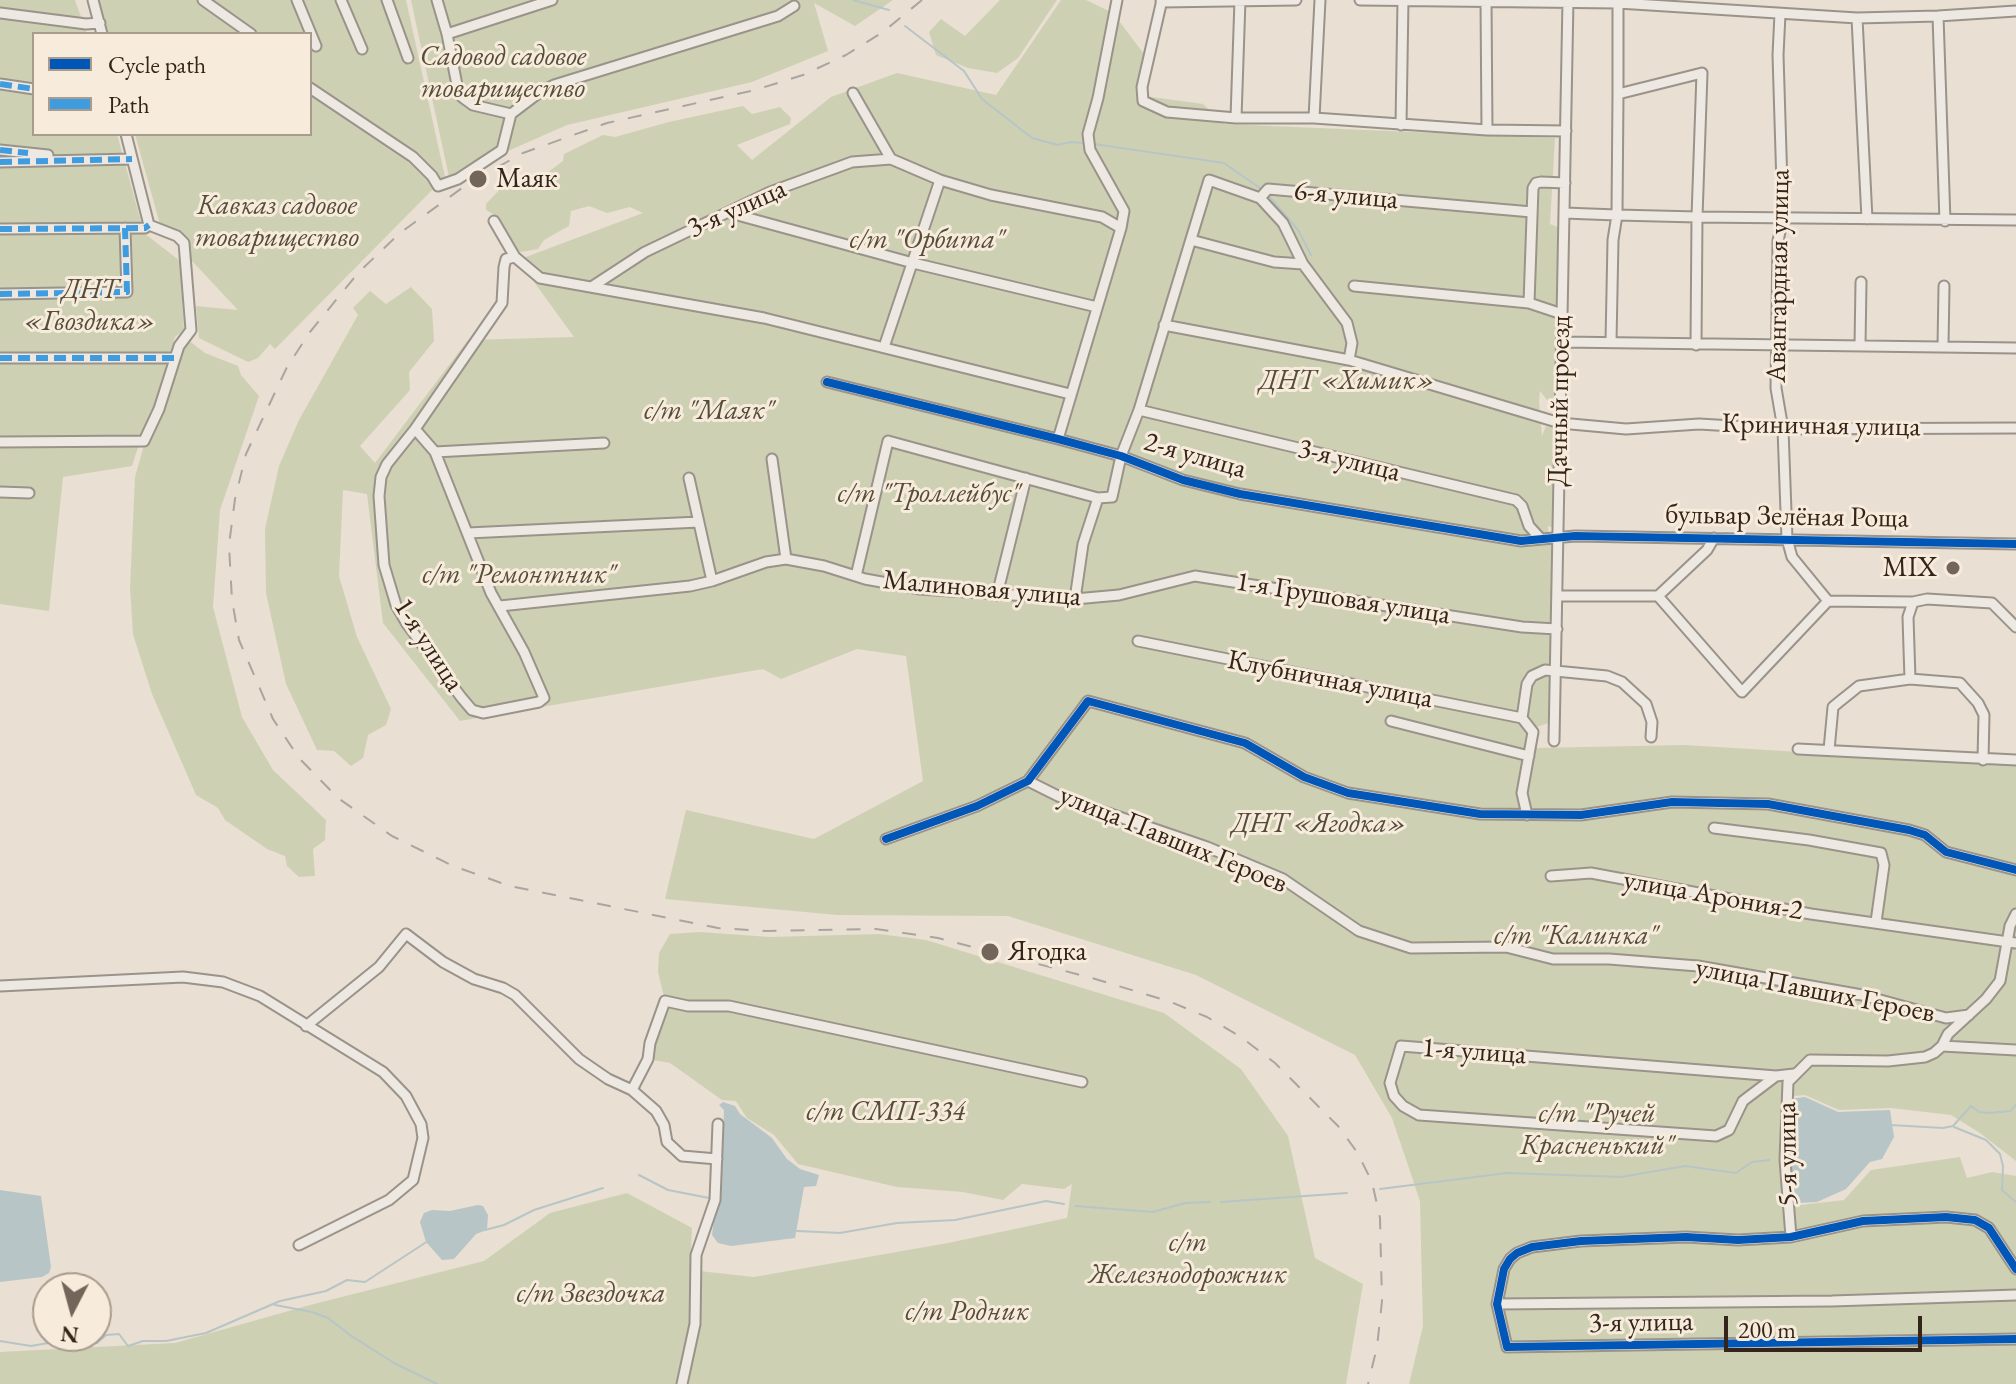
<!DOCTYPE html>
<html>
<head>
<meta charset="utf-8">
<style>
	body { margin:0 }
	#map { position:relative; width:2016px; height:1384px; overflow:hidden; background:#e9dfd2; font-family:"EB Garamond",serif }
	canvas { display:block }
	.legend { position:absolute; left:32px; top:32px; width:280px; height:104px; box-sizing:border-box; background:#f7ebdc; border:2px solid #a99b8e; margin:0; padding:10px 14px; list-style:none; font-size:24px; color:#342419 }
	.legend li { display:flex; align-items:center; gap:16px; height:40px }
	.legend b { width:40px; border:2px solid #a99b8e }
	.north { position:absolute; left:32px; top:1272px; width:80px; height:80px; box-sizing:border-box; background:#f7ebdc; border:2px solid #a99b8e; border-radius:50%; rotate:186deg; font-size:22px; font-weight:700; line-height:32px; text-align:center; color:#342419 }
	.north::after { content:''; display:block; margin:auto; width:28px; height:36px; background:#73655a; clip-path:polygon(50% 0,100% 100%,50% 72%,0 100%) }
	.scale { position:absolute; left:1724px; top:1316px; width:198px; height:36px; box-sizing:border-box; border:4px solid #342419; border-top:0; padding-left:10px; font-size:24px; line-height:28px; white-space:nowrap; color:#342419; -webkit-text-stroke:6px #f7ebdc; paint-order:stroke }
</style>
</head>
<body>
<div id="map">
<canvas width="2016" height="1384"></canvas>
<ul class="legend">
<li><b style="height:10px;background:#0057b8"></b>Cycle path</li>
<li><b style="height:10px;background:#3e9cdf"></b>Path</li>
</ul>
<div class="north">N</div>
<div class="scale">200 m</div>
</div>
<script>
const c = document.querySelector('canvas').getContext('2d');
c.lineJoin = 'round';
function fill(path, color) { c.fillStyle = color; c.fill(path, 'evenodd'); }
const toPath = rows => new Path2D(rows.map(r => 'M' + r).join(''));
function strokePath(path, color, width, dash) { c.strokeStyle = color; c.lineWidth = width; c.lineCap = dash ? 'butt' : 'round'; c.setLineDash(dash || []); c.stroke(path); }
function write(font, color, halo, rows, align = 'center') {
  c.font = font + ' "EB Garamond",serif'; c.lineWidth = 6; c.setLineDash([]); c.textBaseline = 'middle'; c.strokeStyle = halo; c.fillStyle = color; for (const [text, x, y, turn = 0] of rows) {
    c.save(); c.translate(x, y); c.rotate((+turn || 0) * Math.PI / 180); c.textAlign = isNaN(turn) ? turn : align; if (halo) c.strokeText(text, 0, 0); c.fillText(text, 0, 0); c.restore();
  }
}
fill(toPath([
	[0,0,75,0,87,34,34,34,34,134,117,134,144,233,180,261,184,330,175,337,165,368,188,340,205,353,238,366,241,375,259,396,220,510,213,607,242,717,273,770,326,820,325,840,313,849,315,876,299,877,287,866,285,856,267,849,225,820,218,808,196,795,152,694,133,634,130,588,135,477,144,445,140,441,132,466,63,477,49,611,0,604],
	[96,0,406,0,445,177,275,349,270,344,258,358,248,362,199,338,196,306,238,310,161,228,135,134,310,134,310,34,106,34],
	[411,0,893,0,855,26,814,3,828,51,752,82,567,125,449,177],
	[1000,0,1057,0,1018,58,997,73,968,68,936,55,929,32,941,19,965,36],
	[1061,0,1086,0,1113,13,1144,54,1137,95,1203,104,1224,124,1555,138,1550,224,1560,228,1559,397,1548,401,1540,391,1539,401,1542,436,1546,426,1556,428,1556,528,1548,526,1549,544,1556,547,1553,664,1545,666,1543,676,1552,677,1551,722,1537,727,1534,748,1684,745,2016,765,2016,1161,1980,1133,1951,1115,1891,1108,1839,1110,1805,1095,1784,1097,1784,1207,1844,1200,1871,1170,1960,1157,1967,1178,1992,1172,2016,1176,2016,1384,1409,1384,1423,1326,1420,1201,1392,1118,1355,1055,1196,975,1008,916,837,915,665,899,686,810,814,839,923,781,906,656,857,649,781,679,763,669,460,721,383,623,367,494,343,490,339,576,357,637,391,709,386,725,368,735,363,758,351,766,334,751,317,750,286,684,266,593,265,529,279,466,299,420,358,315,353,308,370,291,386,304,411,287,432,309,434,341,409,372,410,390,360,446,375,463,468,340,574,337,518,260,643,213,630,207,607,213,589,206,571,211,569,226,544,240,538,249,521,252,516,249,498,217,486,210,486,204,502,187,547,173,563,161,564,154,603,135,615,137,669,122,743,106,752,114,780,107,791,118,790,124,737,145,752,160,831,97,897,73,996,95],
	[700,932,770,937,879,934,926,940,1164,1013,1241,1069,1288,1136,1315,1258,1363,1284,1346,1384,0,1384,0,1352,175,1343,310,1305,484,1261,550,1213,627,1193,692,1228,690,1270,754,1277,948,1243,1067,1218,1072,1184,1064,1189,1022,1184,1003,1200,963,1192,897,1187,798,1164,774,1135,747,1118,736,1101,722,1100,670,1063,648,1059,665,1001,658,972,659,953,670,934]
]), '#ced0b3');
fill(toPath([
	[1805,1097,1838,1112,1890,1110,1894,1137,1882,1159,1870,1162,1846,1189,1817,1202,1798,1203,1791,1196,1790,1099],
	[723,1102,735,1106,740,1114,772,1138,787,1159,800,1169,819,1175,816,1186,804,1187,795,1238,731,1246,718,1243,712,1235,722,1160,724,1110,719,1105],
	[0,1190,41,1196,51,1267,49,1273,42,1277,0,1282],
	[478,1205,483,1206,488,1215,487,1230,476,1234,454,1259,442,1260,426,1242,420,1222,424,1213,432,1210,450,1211]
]), '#b7c5c7');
strokePath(toPath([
	[853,0,889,10],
	[905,26,964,71,982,99,1032,138,1058,145,1071,142,1084,143],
	[1094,144,1224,163,1260,188],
	[1268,195,1298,230,1311,255],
	[1890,1125,1943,1128,1953,1126,1971,1106,1979,1112,1989,1113,2011,1111,2016,1104],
	[1954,1127,1986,1140,2000,1154,2003,1166,2002,1190,2016,1202],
	[639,1175,668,1190,709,1198],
	[1380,1189,1507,1173,1621,1177,1685,1166,1736,1173,1752,1162,1769,1160],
	[1221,1202,1347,1193],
	[1075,1206,1153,1212,1185,1203,1210,1202],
	[485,1230,504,1225,534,1210,603,1188],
	[797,1231,840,1233,897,1223,955,1220,1046,1201,1064,1204],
	[275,1305,312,1312,328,1318,350,1335,394,1363,437,1384],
	[0,1341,31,1346,83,1337,97,1343,106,1335,119,1334,128,1346,143,1341,166,1341,206,1333,280,1301,326,1291,347,1280,365,1282,428,1241]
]), '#b7c5c7', 2);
const minor = toPath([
	[93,0,102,34],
	[203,0,251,34],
	[297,0,316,46],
	[341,0,362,49],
	[387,0,408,58],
	[437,0,447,34,458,90,462,97,473,105,511,114,540,92,554,85,778,16,794,6],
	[1162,0,1142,87,1143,101,1167,112,1236,118,1314,118,1487,130,1566,131],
	[1360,0,1618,3,1857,18,1938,16,2016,11],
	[1486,0,1487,130],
	[1618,0,1618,94],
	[1161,2,1296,0],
	[0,13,86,24,100,23],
	[1780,14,1778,55,1783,218,1778,241,1776,388,1783,429,1787,539,1792,557,1828,601],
	[1938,16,1945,221],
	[1857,18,1867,219],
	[447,34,552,0],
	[0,84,34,89],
	[310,88,413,157,432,176,438,186,458,179,502,150,511,114],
	[853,93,891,159,940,180,991,195,1102,217,1121,228],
	[1236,118,1240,0],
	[1314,118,1320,0],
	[1401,125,1403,0],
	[126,134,149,225],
	[0,150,48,155],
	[0,162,132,159],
	[730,213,913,263,1097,307],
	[1564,213,1617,215,1697,217,1702,73,1618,94,1617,215,1613,240,1611,342],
	[1694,217,2016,220],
	[494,221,515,257,540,278,764,318,1070,394],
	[0,229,145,228,149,225],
	[1191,240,1274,262,1303,264],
	[593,286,645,252,770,192,852,162,891,159],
	[1354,286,1529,303,1533,188,1536,183,1541,182,1565,183],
	[0,294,127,292,125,228],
	[1529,303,1562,314],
	[1164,325,1349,360,1560,423,1626,429,1699,424,1783,429,2016,428],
	[1562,342,2016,348],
	[1696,345,1697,217],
	[1860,346,1861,282],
	[1943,346,1944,286],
	[884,347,940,180],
	[0,358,175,358],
	[1349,360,1352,343,1347,323,1303,264,1283,223,1260,198,1268,189,1532,212],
	[827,382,1058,439,1121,456,1183,480,1240,494,1521,541,1575,536,2016,544],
	[1139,410,1516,500,1522,506,1529,526,1540,538],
	[415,429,435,452,491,593,524,652,544,698,539,702,483,713,472,710,461,697,407,624,396,605,384,565,379,496,381,477,387,464,415,429,502,303,504,267,506,259,515,257],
	[1058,439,1121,228,1124,211,1090,150,1088,134,1098,98,1117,0],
	[0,442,144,441,159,409,179,346,191,330,184,243,177,236,149,225],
	[435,452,604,443],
	[772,459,786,559],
	[689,478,712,581],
	[0,492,29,493],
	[468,533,699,522],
	[856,576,888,441,1098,498,1112,497,1121,456,1139,410,1209,180,1260,198],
	[997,595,1026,478],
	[1557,596,1658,596,1742,692,1828,601,1913,602,1927,599,1992,603,2016,627],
	[1658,596,1707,550,1714,538],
	[1075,599,1083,544,1098,498],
	[500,606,690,586,712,581,766,562,786,559,824,566,865,579,920,589,1075,599,1119,595,1195,576,1522,627,1557,629],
	[1138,641,1522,718],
	[1910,679,1908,617,1913,602],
	[1522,718,1527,684,1532,676,1545,670,1607,676,1622,682,1646,704,1652,722,1651,737],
	[1522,718,1533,732,1522,793,1527,815],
	[1391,721,1529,756],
	[1554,741,1568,0],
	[1798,749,2016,760],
	[1829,750,1833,707,1839,702,1859,686,1910,679,1960,683,1978,703,1984,715,1983,760],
	[1028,781,1058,796,1207,847,1283,879,1359,931,1411,948,1506,947,1553,959,1609,959,1698,966,1862,995,1946,1018,1969,1015],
	[1714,828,1809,840,1881,853,1884,865,1876,922],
	[886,839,977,806,1028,781,1088,701,1245,743,1304,777,1348,793,1480,814,1581,815,1672,802,1768,804,1909,830,1925,835,1946,852,2016,870],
	[1551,876,1591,873,1811,914,2016,943],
	[0,986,183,977,223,982,260,996,383,1072,406,1096,421,1124,423,1138,413,1180,389,1200,299,1245],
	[306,1026,379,967,406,934,443,962,474,979,503,988,515,995,579,1059,608,1079,632,1090,656,1111,664,1125,667,1142,682,1156,717,1159],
	[1942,1046,2016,1050],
	[1776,1076,1743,1101,1729,1130,1716,1136,1419,1115,1403,1106,1394,1096,1390,1083,1401,1046,1776,1076,1794,1074],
	[632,1090,648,1059,650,1043,665,1001,688,1006,729,1006,1082,1082],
	[1791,1237,1785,1160,1788,1082,1810,1060,1888,1061,1925,1057,1934,1053,1942,1046,1948,1034,1986,999,2000,981,2010,926,2016,914],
	[2016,1269,1989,1228,1975,1220,1946,1217,1863,1221,1791,1237,1738,1240,1686,1237,1581,1241,1532,1247,1517,1253,1510,1259,1504,1269,1497,1304,1507,1347,2016,1339],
	[1497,1304,1832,1301,2016,1295],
	[682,1384,695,1324,696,1255,715,1200,718,1124]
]);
strokePath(minor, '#9a938a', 13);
strokePath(minor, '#ede8e2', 9);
strokePath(toPath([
	[922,0,883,32,846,55,803,75,755,90,607,123,523,153,469,183,400,233,358,273,310,332,287,367,246,454,235,499,229,545,232,600,239,640,273,719,299,758,338,798,392,836,453,866,510,886,718,928,766,931,876,929,938,938,1092,978,1171,1002,1207,1017,1241,1037,1275,1063,1338,1126,1357,1152,1372,1182,1380,1218,1382,1301,1377,1347,1368,1384]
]), '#aba5a0', 2, [14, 14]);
strokePath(toPath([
	[0,84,34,89],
	[0,150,28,153],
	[0,162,132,159],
	[0,229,145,228,149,225],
	[0,294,127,292,125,228],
	[0,358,175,358]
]), '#3e9cdf', 6, [12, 6]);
strokePath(toPath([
	[827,382,1058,439,1121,456,1183,480,1240,494,1521,541,1575,536,2016,544],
	[886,839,977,806,1028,781,1088,701,1245,743,1304,777,1348,793,1480,814,1581,815,1672,802,1768,804,1909,830,1925,835,1946,852,2016,870],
	[2016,1269,1989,1228,1975,1220,1946,1217,1863,1221,1791,1237,1738,1240,1686,1237,1581,1241,1532,1247,1517,1253,1510,1259,1504,1269,1497,1304,1507,1347,2016,1339]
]), '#0057b8', 8);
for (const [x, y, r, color] of [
	[478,179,10,"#73655a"],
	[1953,568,8,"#73655a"],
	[990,952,10,"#73655a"]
]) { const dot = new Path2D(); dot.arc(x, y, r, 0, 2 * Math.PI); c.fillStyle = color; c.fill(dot); strokePath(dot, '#f7ebdc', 3); }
write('italic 28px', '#554c39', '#f7ebdc', [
	["Садовод садовое",503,57],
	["товарищество",503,89],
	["Кавказ садовое",277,206],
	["товарищество",277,238],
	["с/т \"Орбита\"",927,240],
	["ДНТ",90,290],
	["«Гвоздика»",90,322],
	["ДНТ «Химик»",1347,381],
	["с/т \"Маяк\"",709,411],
	["с/т \"Троллейбус\"",929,494],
	["с/т \"Ремонтник\"",519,575],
	["ДНТ «Ягодка»",1319,824],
	["с/т \"Калинка\"",1576,936],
	["с/т СМП-334",886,1112],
	["с/т \"Ручей",1597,1114],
	["Красненький\"",1597,1146],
	["с/т",1188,1243],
	["Железнодорожник",1188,1275],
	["с/т Звездочка",591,1294],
	["с/т Родник",967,1312]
]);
write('28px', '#342419', '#f7ebdc', [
	["Маяк",496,179],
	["MIX",1937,568,"right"],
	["Ягодка",1008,952]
], 'left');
write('28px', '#342419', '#f7ebdc', [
	["6-я улица",1346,196,5],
	["3-я улица",737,209,-24],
	["Авангардная улица",1779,276,-89],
	["Дачный проезд",1560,401,-89],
	["Криничная улица",1821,426,1],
	["2-я улица",1195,456,16],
	["3-я улица",1349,461,14],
	["бульвар Зелёная Роща",1787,517,1],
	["Малиновая улица",982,589,5],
	["1-я Грушовая улица",1343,599,9],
	["1-я улица",428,645,57],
	["Клубничная улица",1330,680,11],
	["улица Павших Героев",1173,840,22],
	["улица Арония-2",1713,896,10],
	["улица Павших Героев",1815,991,11],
	["1-я улица",1474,1052,4],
	["5-я улица",1788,1154,-91],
	["3-я улица",1641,1323,-1]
]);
</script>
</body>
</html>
